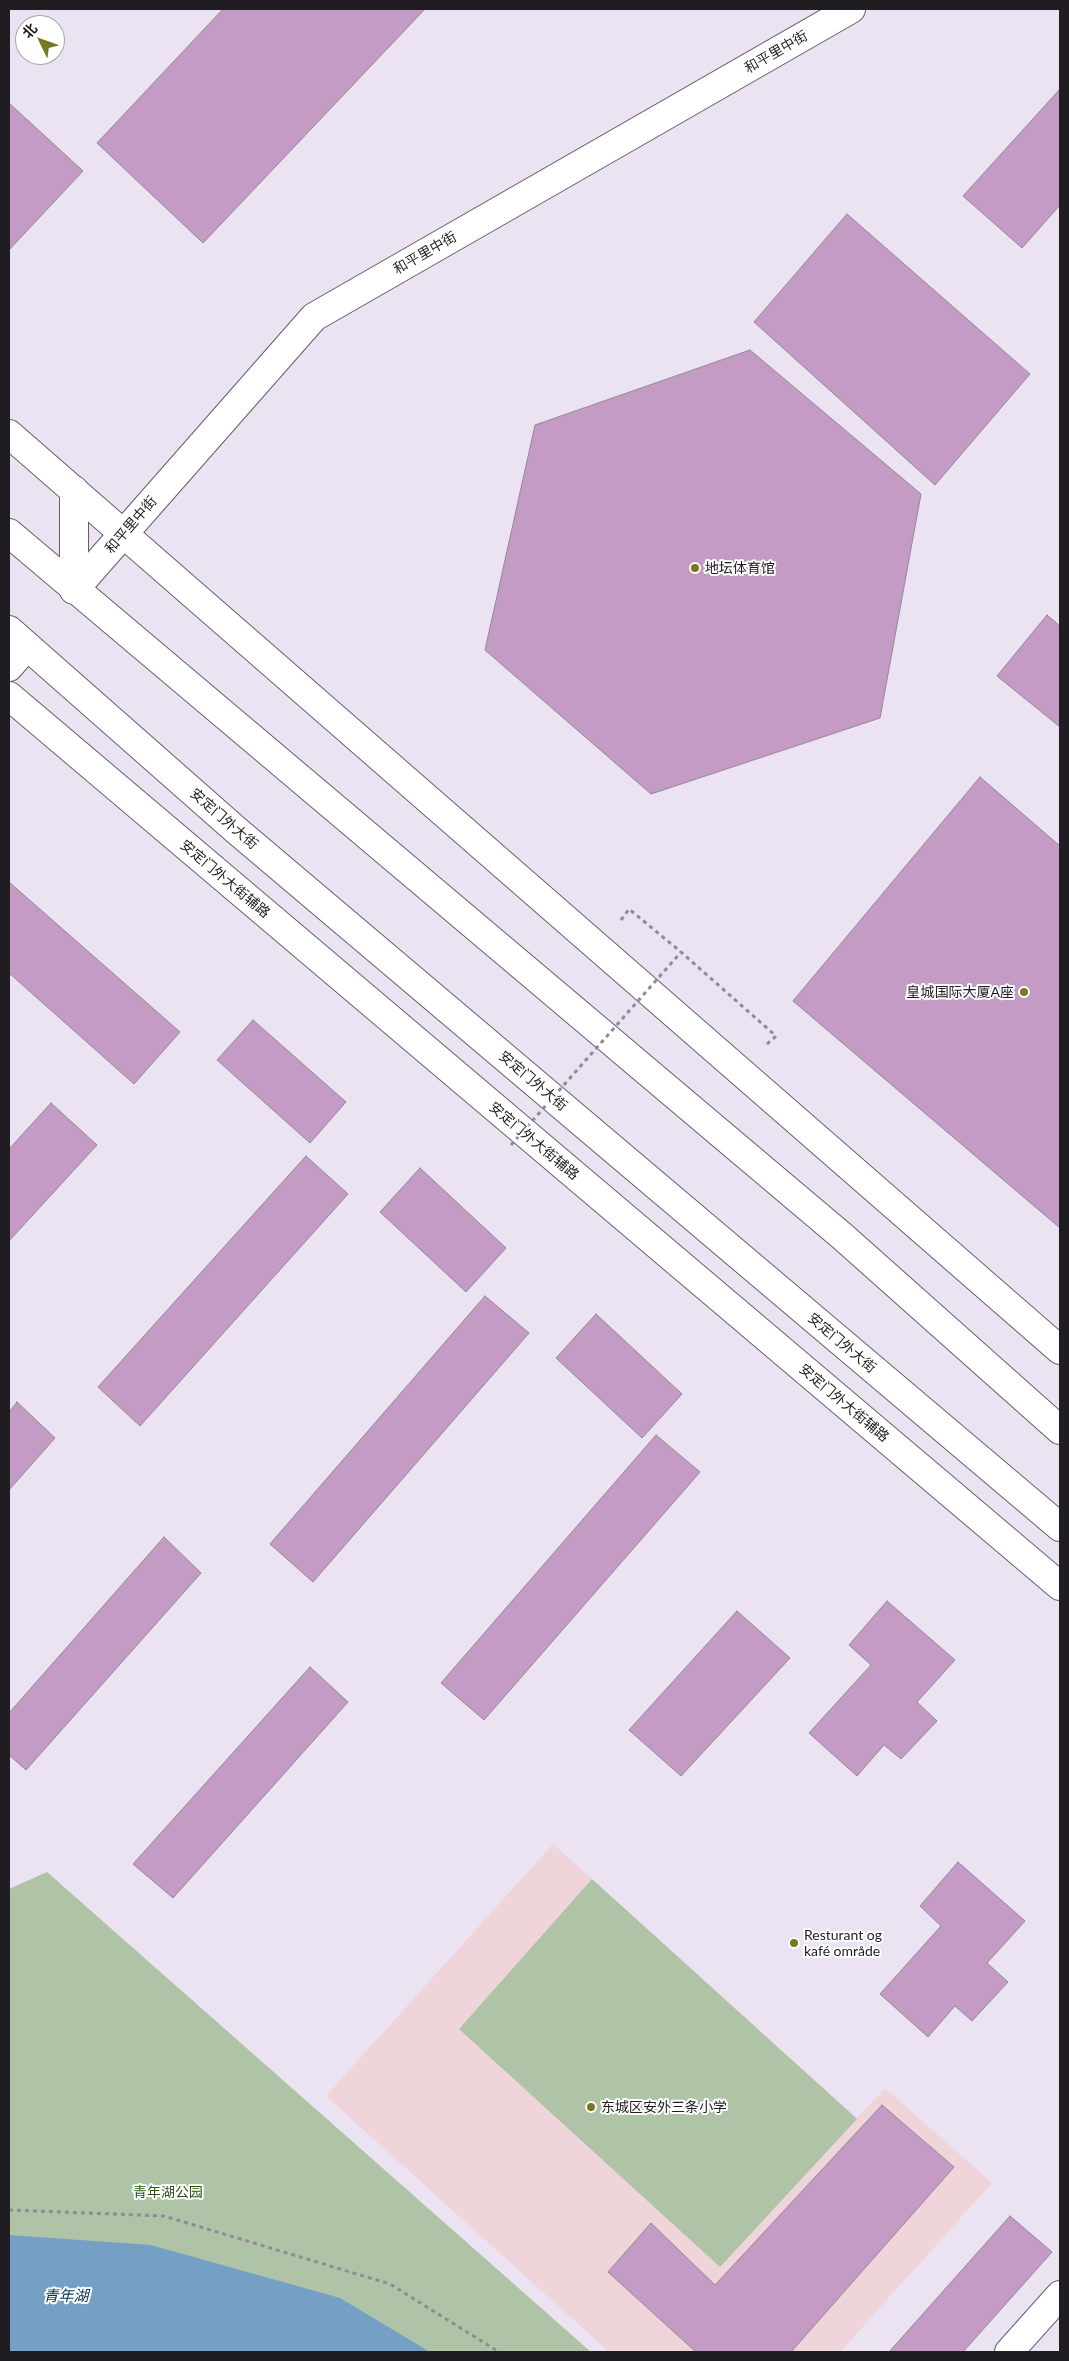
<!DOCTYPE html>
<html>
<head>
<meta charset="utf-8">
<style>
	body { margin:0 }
	#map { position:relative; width:1069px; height:2361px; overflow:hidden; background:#ebe2f2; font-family:Lato,"Noto Sans SC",sans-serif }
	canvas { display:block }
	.frame { position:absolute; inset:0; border:10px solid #201d22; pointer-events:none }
	.north { position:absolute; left:15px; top:15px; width:50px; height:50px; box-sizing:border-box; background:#fff; border:1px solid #a6a5a7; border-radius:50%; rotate:312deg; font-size:14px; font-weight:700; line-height:20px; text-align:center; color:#201d22 }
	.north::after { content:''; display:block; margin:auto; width:18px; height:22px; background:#77781f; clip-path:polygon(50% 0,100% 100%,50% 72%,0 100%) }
</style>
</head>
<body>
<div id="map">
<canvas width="1069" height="2361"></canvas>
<div class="frame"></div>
<div class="north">北</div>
</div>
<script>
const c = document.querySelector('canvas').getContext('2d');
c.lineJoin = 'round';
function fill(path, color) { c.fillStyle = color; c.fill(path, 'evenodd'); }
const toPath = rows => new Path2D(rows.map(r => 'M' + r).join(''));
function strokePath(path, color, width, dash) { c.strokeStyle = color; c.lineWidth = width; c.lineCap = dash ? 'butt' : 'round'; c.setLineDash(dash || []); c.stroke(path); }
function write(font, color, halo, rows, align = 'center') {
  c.font = font + ' Lato,"Noto Sans SC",sans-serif'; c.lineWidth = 4; c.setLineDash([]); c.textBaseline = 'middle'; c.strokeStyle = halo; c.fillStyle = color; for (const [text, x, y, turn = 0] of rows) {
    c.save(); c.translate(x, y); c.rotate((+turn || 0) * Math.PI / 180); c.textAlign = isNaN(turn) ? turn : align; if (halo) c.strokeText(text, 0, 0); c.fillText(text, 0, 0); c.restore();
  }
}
fill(toPath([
	[553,1844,857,2118,885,2088,992,2183,840,2352,609,2352,326,2096]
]), '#efd5da');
fill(toPath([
	[47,1872,591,2352,9,2352,9,1889],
	[592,1879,857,2119,720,2267,459,2029]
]), '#afc4a6');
fill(toPath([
	[9,2235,151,2245,340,2298,430,2352,9,2352]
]), '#769fc6');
const building = toPath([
	[223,9,425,9,203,243,97,143,223,9],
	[1060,89,1060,205,1022,248,963,196,1060,89],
	[9,103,83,171,9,250,9,103],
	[847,214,1030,374,935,485,754,322,847,214],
	[750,350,921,494,880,718,651,794,485,650,535,425,750,350],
	[1047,615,1060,626,1060,727,997,676,1047,615],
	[980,777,1060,846,1060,1228,793,1001,980,777],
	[9,882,180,1032,134,1084,9,973,9,882],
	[253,1020,346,1102,310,1143,217,1060,253,1020],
	[51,1103,97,1145,9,1241,9,1149,51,1103],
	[306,1156,348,1194,140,1426,98,1387,306,1156],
	[420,1168,506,1248,466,1292,380,1212,420,1168],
	[485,1296,529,1333,313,1582,270,1544,485,1296],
	[596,1314,682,1394,642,1438,556,1358,596,1314],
	[17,1402,55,1438,9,1490,9,1412,17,1402],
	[656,1435,700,1472,484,1720,441,1683,656,1435],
	[164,1537,201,1573,26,1770,9,1755,9,1713,164,1537],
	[887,1601,955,1660,917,1702,937,1721,901,1759,884,1745,857,1776,809,1733,871,1665,849,1645,887,1601],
	[737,1611,790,1658,681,1776,629,1730,737,1611],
	[310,1667,348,1702,173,1898,133,1864,310,1667],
	[958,1862,1025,1921,987,1963,1008,1982,972,2021,955,2006,928,2037,880,1994,941,1926,920,1906,958,1862],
	[882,2105,954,2167,791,2352,696,2352,608,2272,651,2223,715,2285,882,2105],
	[1010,2216,1052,2252,963,2352,889,2352,1010,2216]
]);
fill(building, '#c49bc4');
strokePath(building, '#958895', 1);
const street = toPath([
	[74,590,314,317,851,9],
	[9,667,27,646],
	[1009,2352,1060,2295]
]);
const secondary = toPath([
	[9,434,1060,1350],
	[9,696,1060,1586]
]);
const primary = toPath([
	[74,490,74,590],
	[9,533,842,1236,1060,1430],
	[9,630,236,830,1060,1527]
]);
strokePath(street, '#655d6b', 30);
strokePath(secondary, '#655d6b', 30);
strokePath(primary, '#655d6b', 30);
strokePath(toPath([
	[621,920,629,909,681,952,776,1036,765,1046],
	[9,2210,164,2216,390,2284,499,2352]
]), '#928b97', 3, [4, 4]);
strokePath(street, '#fff', 28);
strokePath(secondary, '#fff', 28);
strokePath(primary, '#fff', 28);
strokePath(toPath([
	[511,1145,681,952]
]), '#928b97', 3, [4, 4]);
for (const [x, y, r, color] of [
	[695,568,5,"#77781f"],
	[1024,992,5,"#77781f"],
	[794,1943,5,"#77781f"],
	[591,2107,5,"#77781f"]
]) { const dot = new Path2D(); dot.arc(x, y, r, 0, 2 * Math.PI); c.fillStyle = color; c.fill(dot); strokePath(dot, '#fff', 2); }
write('14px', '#201d22', '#fff', [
	["和平里中街",776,52,-30],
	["和平里中街",425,253,-30],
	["和平里中街",131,525,-49],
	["安定门外大街",224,819,41],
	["安定门外大街辅路",225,879,40],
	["安定门外大街",533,1081,40],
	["安定门外大街辅路",534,1141,40],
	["安定门外大街",842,1343,40],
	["安定门外大街辅路",844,1403,40]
]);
write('14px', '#201d22', '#fff', [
	["地坛体育馆",705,568],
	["皇城国际大厦A座",1014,992,"right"],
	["Resturant og",804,1935],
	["kafé område",804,1951],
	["东城区安外三条小学",601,2107]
], 'left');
write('14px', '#2c5515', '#fff', [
	["青年湖公园",168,2192]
]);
write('italic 15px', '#013358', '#fff', [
	["青年湖",66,2296]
]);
</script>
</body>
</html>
